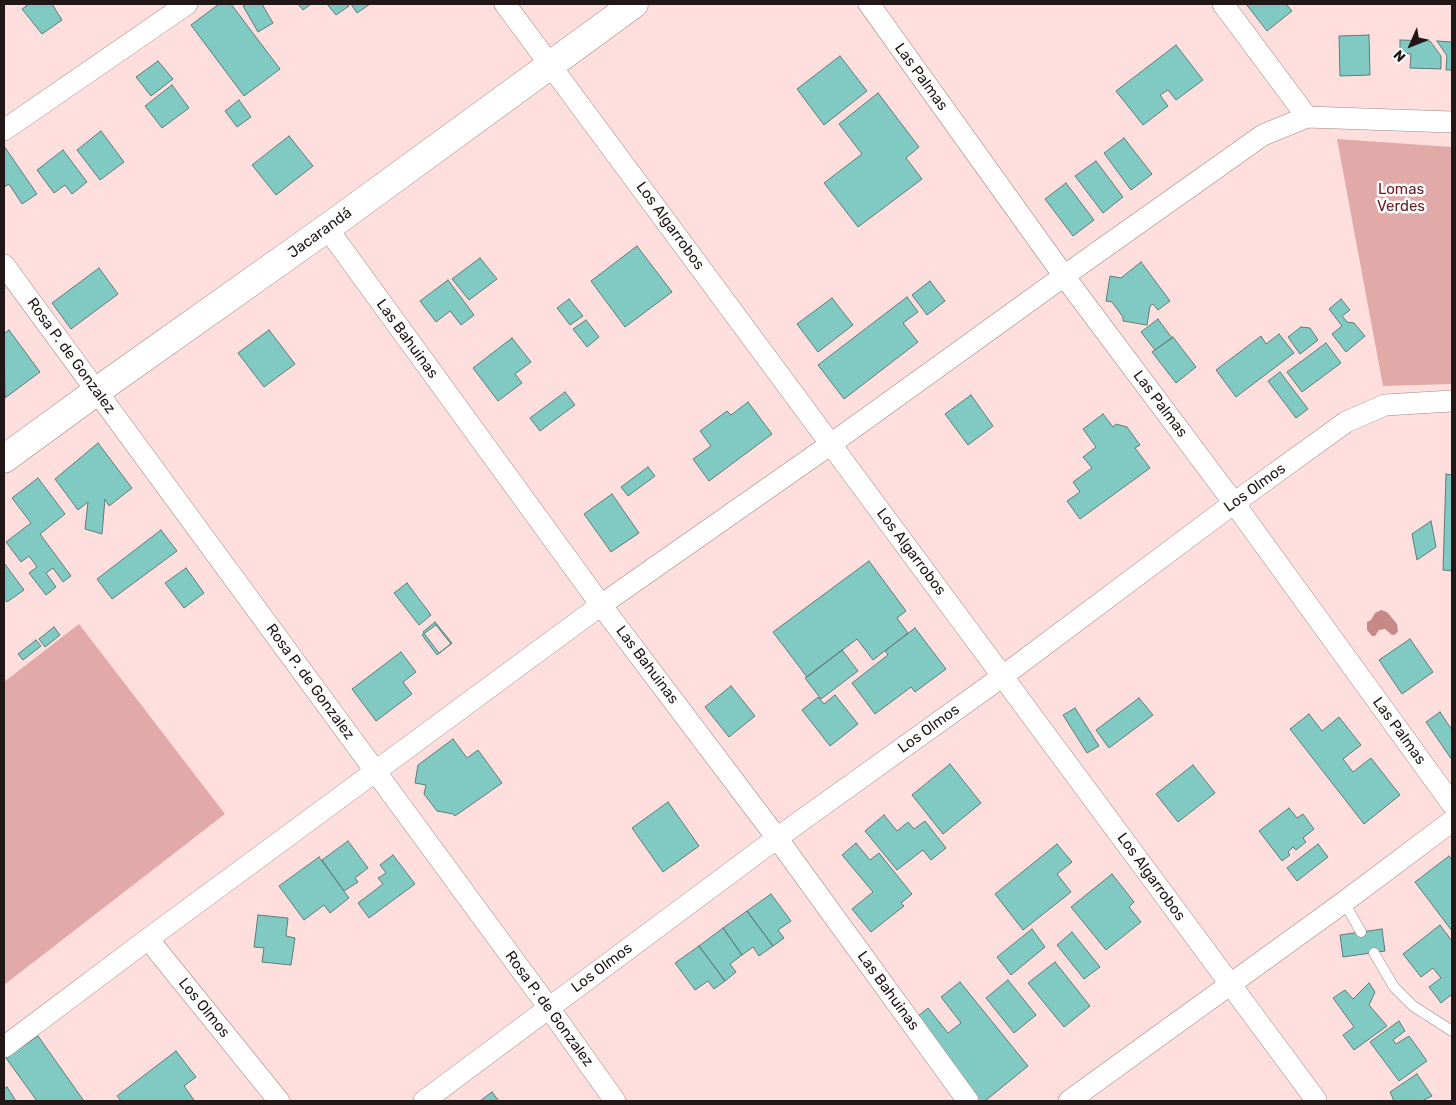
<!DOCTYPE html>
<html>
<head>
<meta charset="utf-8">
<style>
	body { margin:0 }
	#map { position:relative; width:1456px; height:1105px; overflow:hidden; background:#fedfde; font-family:Rubik,sans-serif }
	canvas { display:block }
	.frame { position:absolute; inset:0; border:5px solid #211717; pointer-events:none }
	.north { position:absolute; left:1386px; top:20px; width:50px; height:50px; -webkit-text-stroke:4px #fff; paint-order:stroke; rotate:226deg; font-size:14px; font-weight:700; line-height:20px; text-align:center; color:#211717 }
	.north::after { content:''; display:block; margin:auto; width:18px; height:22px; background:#211717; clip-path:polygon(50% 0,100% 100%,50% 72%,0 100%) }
</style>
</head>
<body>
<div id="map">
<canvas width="1456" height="1105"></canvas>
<div class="frame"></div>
<div class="north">N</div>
</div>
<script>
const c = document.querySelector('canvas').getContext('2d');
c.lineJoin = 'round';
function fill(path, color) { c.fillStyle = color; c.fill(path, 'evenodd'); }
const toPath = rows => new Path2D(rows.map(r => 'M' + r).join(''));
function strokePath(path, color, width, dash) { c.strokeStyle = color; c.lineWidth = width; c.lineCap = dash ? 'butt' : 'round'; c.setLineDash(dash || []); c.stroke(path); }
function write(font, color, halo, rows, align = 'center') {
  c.font = font + ' Rubik,sans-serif'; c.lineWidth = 5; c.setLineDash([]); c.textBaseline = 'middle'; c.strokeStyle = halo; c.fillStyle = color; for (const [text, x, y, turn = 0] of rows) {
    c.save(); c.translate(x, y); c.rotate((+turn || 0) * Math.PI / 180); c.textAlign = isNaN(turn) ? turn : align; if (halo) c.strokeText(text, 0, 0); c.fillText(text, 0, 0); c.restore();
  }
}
fill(toPath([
	[1337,139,1452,147,1452,384,1383,386],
	[79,624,225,814,4,985,4,682]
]), '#e1aaa9');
fill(toPath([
	[1381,610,1387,612,1397,624,1398,631,1396,634,1392,635,1385,629,1379,630,1375,636,1372,636,1367,630,1367,622,1371,620,1375,613]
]), '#c58988');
const building = toPath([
	[29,4,52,4,62,20,42,34,22,9,29,4],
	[219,4,231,4,280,69,244,96,191,25,219,4],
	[247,4,262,4,273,23,258,32,243,6,247,4],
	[298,4,311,4,303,10,298,4],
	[327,4,347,4,349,6,336,15,327,4],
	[351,4,370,4,357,13,351,4],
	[1246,4,1286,4,1292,11,1267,31,1246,4],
	[1369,35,1370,75,1340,76,1339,36,1369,35],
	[1400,40,1430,41,1441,56,1441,69,1410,68,1411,54,1400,53,1400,40],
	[1437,41,1452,42,1452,70,1446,70,1447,56,1437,41],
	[1176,45,1203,80,1176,100,1168,90,1160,95,1168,106,1143,125,1116,91,1176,45],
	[840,56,867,91,824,125,797,89,840,56],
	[158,61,173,79,151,96,136,77,158,61],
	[172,85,189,108,162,128,145,106,172,85],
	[878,93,919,147,906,158,922,179,858,227,824,183,862,154,839,124,878,93],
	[239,100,251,117,237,127,225,111,239,100],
	[101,131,124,162,100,180,77,150,101,131],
	[289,136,313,166,276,195,252,165,289,136],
	[1124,138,1152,174,1131,190,1104,153,1124,138],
	[4,146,37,194,22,204,9,184,4,187,4,146],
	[63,150,87,182,72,194,65,185,54,193,37,170,63,150],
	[1096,161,1123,197,1103,213,1075,176,1096,161],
	[1066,183,1094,220,1073,236,1045,199,1066,183],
	[637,246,672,292,625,327,591,281,637,246],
	[480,258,497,279,469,300,452,279,480,258],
	[1141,262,1170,301,1158,310,1153,304,1150,306,1147,325,1123,321,1123,317,1112,302,1106,301,1110,276,1121,278,1141,262],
	[99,268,118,294,71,329,52,303,99,268],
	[448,280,474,315,461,325,450,311,436,322,420,301,448,280],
	[930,281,945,301,927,315,912,295,930,281],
	[907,297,918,312,903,323,918,342,844,399,818,365,907,297],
	[832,298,853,325,818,352,797,324,832,298],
	[569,299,583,316,570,325,557,308,569,299],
	[1341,299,1350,310,1342,316,1347,322,1354,323,1365,336,1346,352,1332,334,1342,326,1329,309,1341,299],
	[1158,319,1172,338,1155,350,1141,332,1158,319],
	[586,320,599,337,587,347,573,329,586,320],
	[1301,327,1310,328,1318,340,1300,354,1288,337,1301,327],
	[9,330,40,372,5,398,4,334,9,330],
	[269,330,295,364,264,387,238,353,269,330],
	[1279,334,1294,353,1236,397,1216,370,1261,336,1266,344,1279,334],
	[1173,337,1196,367,1176,383,1152,352,1173,337],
	[512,338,531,362,515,374,522,383,498,401,473,368,512,338],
	[1326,343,1341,363,1302,392,1287,372,1326,343],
	[1280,372,1308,409,1296,418,1268,381,1280,372],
	[565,392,575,405,540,431,530,418,565,392],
	[971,395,993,426,968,445,945,414,971,395],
	[748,402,772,434,709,481,693,459,711,446,700,431,727,411,731,415,748,402],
	[1103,414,1113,427,1116,424,1127,427,1140,445,1135,448,1150,468,1080,519,1067,501,1080,492,1073,482,1092,468,1083,457,1096,447,1083,429,1103,414],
	[98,443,132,488,109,506,105,499,102,534,85,529,88,502,78,510,55,479,98,443],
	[648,467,655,476,628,496,621,487,648,467],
	[1446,474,1452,475,1452,571,1443,570,1446,474],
	[38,478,65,514,40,534,71,576,63,582,53,568,46,573,56,587,46,595,29,573,37,567,29,556,21,562,6,542,31,523,12,498,38,478],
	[612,494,639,533,611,552,584,514,612,494],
	[1431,521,1436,547,1417,560,1412,534,1431,521],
	[161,530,177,551,112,599,97,579,161,530],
	[869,561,906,611,897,618,908,633,873,660,857,639,807,677,773,632,869,561],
	[4,563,24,590,7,602,4,598,4,563],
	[186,568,204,593,184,608,165,583,186,568],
	[407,583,431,615,419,625,394,593,407,583],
	[435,622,452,643,439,653,423,632,435,622],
	[436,625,451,644,437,655,422,635,436,625],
	[54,627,60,635,45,647,39,639,54,627],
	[915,628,946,669,915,692,911,687,875,714,852,683,888,655,885,651,915,628],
	[1410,639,1433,672,1402,694,1379,660,1410,639],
	[36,640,41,646,23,660,18,654,36,640],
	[842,650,858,671,821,699,805,678,842,650],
	[401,652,416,672,403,682,412,694,376,721,352,689,401,652],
	[731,686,755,716,729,737,705,707,731,686],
	[835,695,858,724,830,746,802,710,818,697,824,704,835,695],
	[1139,698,1153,715,1109,748,1096,730,1139,698],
	[1075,708,1099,746,1087,753,1063,715,1075,708],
	[1440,712,1452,730,1452,760,1426,722,1440,712],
	[1309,714,1322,731,1339,717,1361,745,1343,759,1353,772,1371,758,1400,795,1364,824,1290,729,1309,714],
	[453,739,467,758,478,750,502,783,455,816,453,814,437,811,424,794,426,785,415,783,418,765,453,739],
	[950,764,981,803,943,834,912,795,950,764],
	[1193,765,1215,793,1178,822,1156,794,1193,765],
	[668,802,699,846,663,872,632,828,668,802],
	[1289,808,1297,818,1303,814,1314,829,1303,838,1306,842,1296,850,1293,847,1288,852,1290,855,1282,861,1259,831,1289,808],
	[884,815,897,831,908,822,914,829,925,821,946,848,931,860,923,850,897,870,865,831,884,815],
	[348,841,368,868,355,878,358,882,344,891,322,860,348,841],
	[856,843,870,860,879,853,912,894,901,903,904,906,871,932,852,909,873,892,842,855,856,843],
	[1057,844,1072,862,1057,874,1071,892,1023,930,995,894,1057,844],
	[1318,844,1328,857,1297,881,1287,868,1318,844],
	[393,855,415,884,369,918,358,903,383,884,378,878,386,873,380,865,393,855],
	[1449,856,1452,860,1452,931,1415,882,1449,856],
	[319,857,349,898,330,913,324,905,304,920,279,886,319,857],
	[1112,874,1134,902,1129,907,1141,922,1106,950,1071,907,1112,874],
	[771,894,791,921,778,930,784,938,773,946,747,911,771,894],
	[747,911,773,946,759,956,753,947,742,955,723,928,747,911],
	[258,915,288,918,286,936,295,938,291,965,262,962,264,948,254,947,258,915],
	[1440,925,1452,941,1452,994,1441,1003,1429,987,1441,978,1433,968,1421,977,1403,954,1440,925],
	[723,928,742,955,730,964,736,972,725,981,699,946,723,928],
	[1032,929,1045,947,1011,975,997,957,1032,929],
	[1382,929,1385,951,1343,957,1340,935,1382,929],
	[1072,932,1100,967,1084,979,1057,945,1072,932],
	[699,946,725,981,714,989,708,981,695,990,675,963,699,946],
	[1055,962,1090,1006,1064,1027,1028,983,1055,962],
	[1008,980,1036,1015,1014,1033,986,998,1008,980],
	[960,982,1028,1066,985,1101,979,1101,913,1020,928,1008,948,1033,961,1023,941,997,960,982],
	[1369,983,1375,992,1369,1005,1387,1026,1354,1050,1343,1035,1354,1027,1333,998,1345,990,1353,999,1369,983],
	[1399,1021,1405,1031,1393,1040,1396,1044,1409,1036,1427,1061,1399,1081,1370,1042,1399,1021],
	[38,1036,84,1101,37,1101,6,1058,38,1036],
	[176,1051,196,1077,184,1086,194,1100,193,1101,121,1101,117,1096,176,1051],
	[1417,1074,1432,1096,1422,1101,1394,1101,1390,1092,1417,1074],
	[7,1087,16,1101,4,1101,4,1089,7,1087],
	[492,1092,499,1101,480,1101,492,1092]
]);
fill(building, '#81cac3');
strokePath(building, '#5e7b77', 1);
const lane = toPath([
	[1344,902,1361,932],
	[1374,953,1394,987,1413,1006,1452,1031]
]);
const street = toPath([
	[505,4,1316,1100],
	[869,4,1064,276,1234,503,1452,804],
	[1223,4,1307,117],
	[4,130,187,4],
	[327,228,601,605,777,838,968,1101],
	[4,265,549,1008,615,1101],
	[148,939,279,1101],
	[4,1047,148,939,601,605,831,444,1064,276,1263,135,1307,117,1452,122],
	[424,1101,777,838,1003,676,1234,503,1346,422,1385,405,1452,401],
	[1069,1101,1344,902,1452,821]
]);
const secondary = toPath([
	[4,459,97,391,327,228,634,4]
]);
strokePath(lane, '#a18584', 11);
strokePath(street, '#a18584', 22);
strokePath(secondary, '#a18584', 29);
strokePath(lane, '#fff', 10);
strokePath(street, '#fff', 21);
strokePath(secondary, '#fff', 28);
write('15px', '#211717', '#fff', [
	["Las Palmas",921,77,54],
	["Los Algarrobos",670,226,54],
	["Jacarandá",320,233,-36],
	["Las Bahuinas",407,339,54],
	["Rosa P. de Gonzalez",71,356,54],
	["Las Palmas",1160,404,53],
	["Los Olmos",1255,488,-36],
	["Los Algarrobos",911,552,53],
	["Las Bahuinas",647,665,53],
	["Rosa P. de Gonzalez",310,682,54],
	["Los Olmos",929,729,-36],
	["Las Palmas",1399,731,54],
	["Los Algarrobos",1151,877,54],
	["Los Olmos",602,968,-37],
	["Las Bahuinas",888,991,54],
	["Los Olmos",204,1008,51],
	["Rosa P. de Gonzalez",549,1009,54]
]);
write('15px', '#692026', '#fff', [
	["Lomas",1401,190],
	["Verdes",1401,207]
]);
</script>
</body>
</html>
